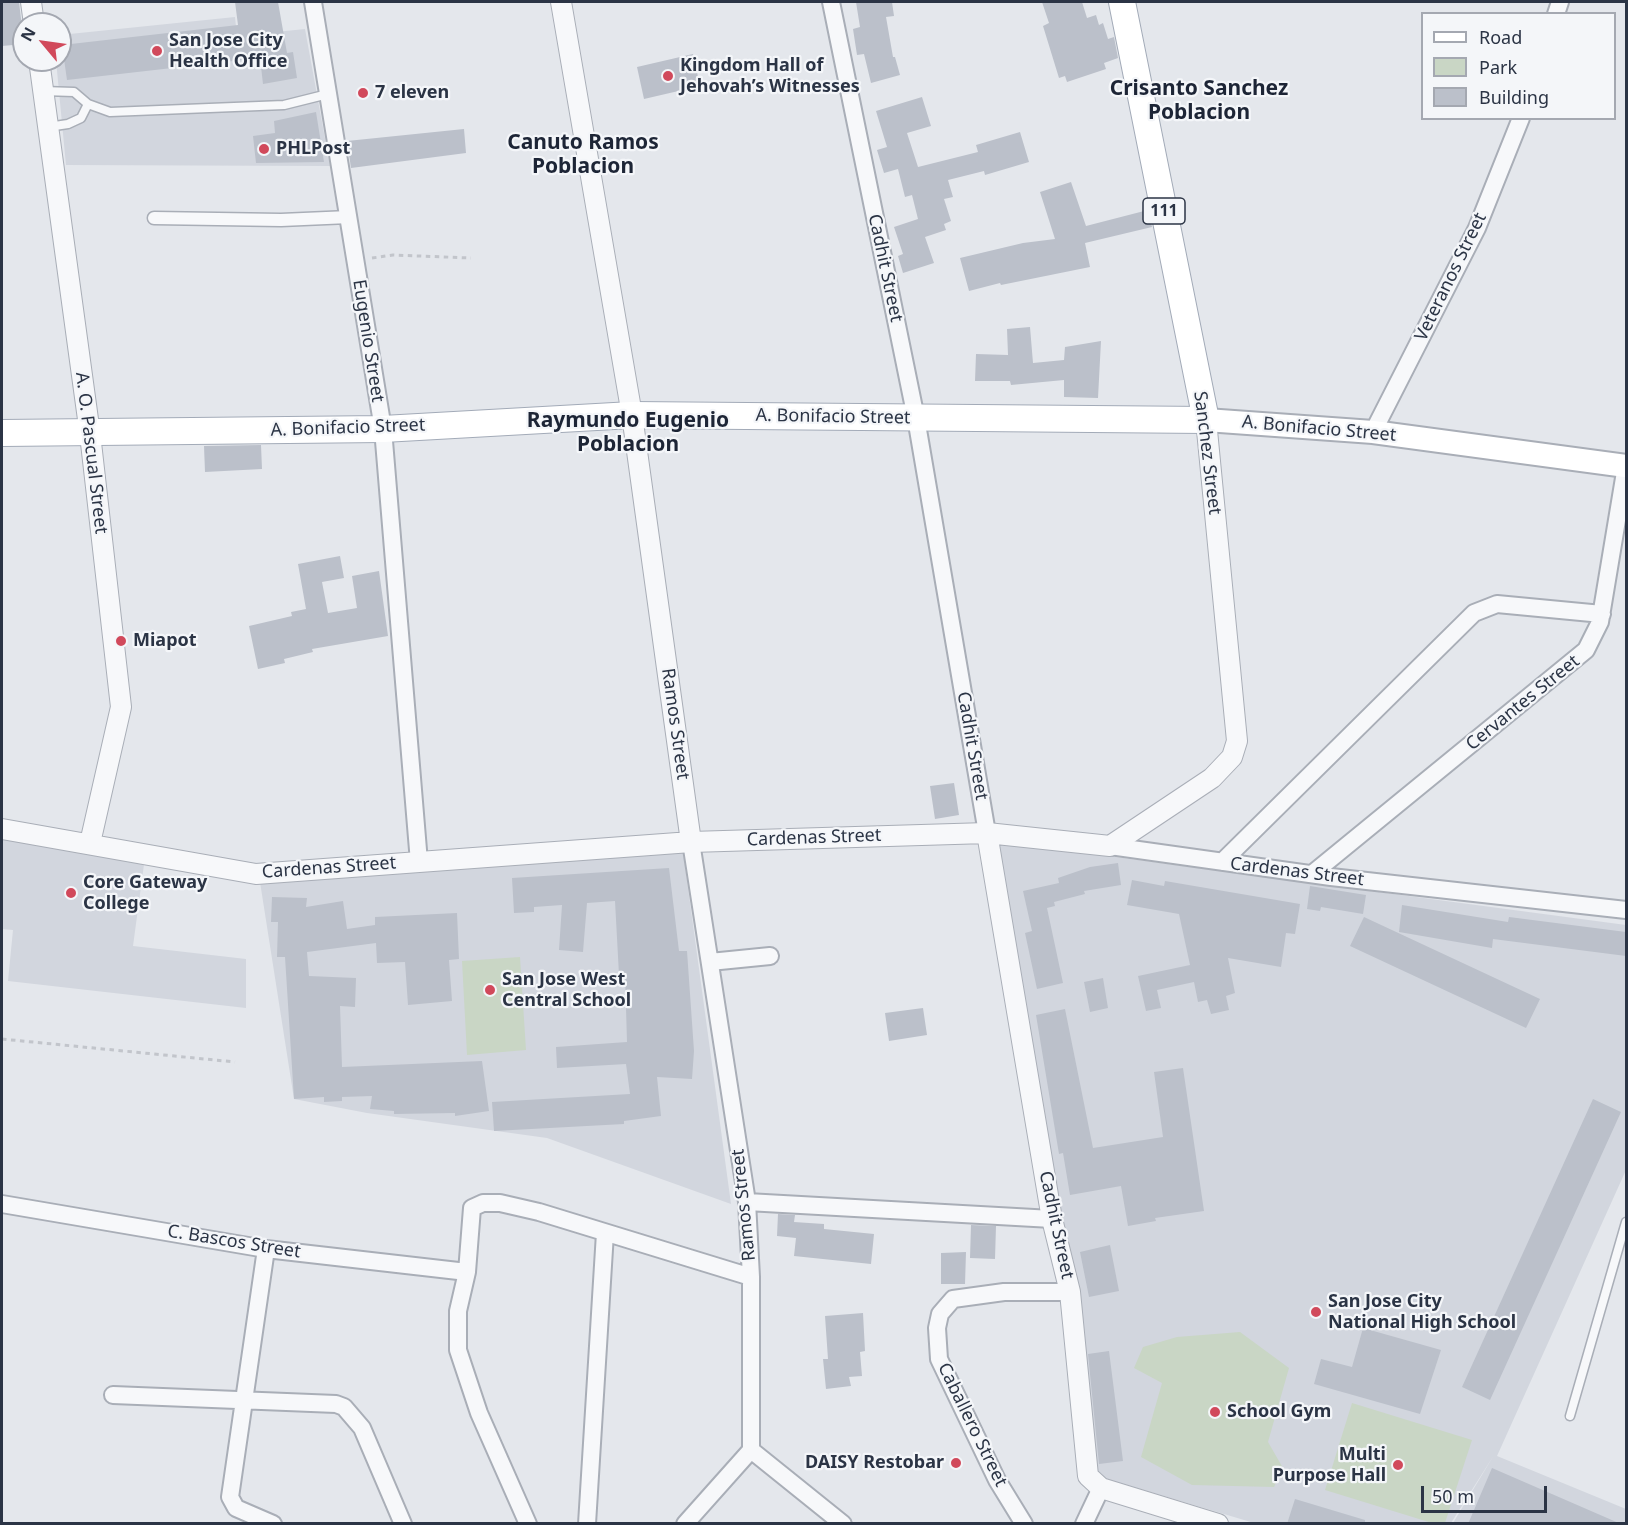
<!DOCTYPE html>
<html>
<head>
<meta charset="utf-8">
<style>
	body { margin:0 }
	#map { position:relative; width:1628px; height:1525px; overflow:hidden; background:#e4e7ec; font-family:"Noto Sans",sans-serif }
	canvas { display:block }
	.frame { position:absolute; inset:0; border:3px solid #2b3445; pointer-events:none }
	.legend { position:absolute; left:1421px; top:12px; width:195px; height:108px; box-sizing:border-box; background:#f4f6f9; border:2px solid #a4a8b1; margin:0; padding:8px 10px; list-style:none; font-size:18px; color:#2b3445 }
	.legend li { display:flex; align-items:center; gap:12px; height:30px }
	.legend b { width:30px; border:2px solid #a4a8b1 }
	.north { position:absolute; left:12px; top:12px; width:60px; height:60px; box-sizing:border-box; background:#f4f6f9; border:2px solid #a4a8b1; border-radius:50%; rotate:299deg; font-size:16px; font-weight:700; line-height:24px; text-align:center; color:#2b3445 }
	.north::after { content:''; display:block; margin:auto; width:21px; height:27px; background:#d1495b; clip-path:polygon(50% 0,100% 100%,50% 72%,0 100%) }
	.scale { position:absolute; left:1421px; top:1486px; width:126px; height:27px; box-sizing:border-box; border:3px solid #2b3445; border-top:0; padding-left:8px; font-size:18px; line-height:21px; white-space:nowrap; color:#2b3445; -webkit-text-stroke:4px #f4f6f9; paint-order:stroke }
</style>
</head>
<body>
<div id="map">
<canvas width="1628" height="1525"></canvas>
<div class="frame"></div>
<ul class="legend">
<li><b style="height:8px;background:#fff"></b>Road</li>
<li><b style="height:16px;background:#c9d6c5"></b>Park</li>
<li><b style="height:16px;background:#bbc0ca"></b>Building</li>
</ul>
<div class="north">N</div>
<div class="scale">50 m</div>
</div>
<script>
const c = document.querySelector('canvas').getContext('2d');
c.lineJoin = 'round';
function fill(path, color) { c.fillStyle = color; c.fill(path, 'evenodd'); }
const toPath = rows => new Path2D(rows.map(r => 'M' + r).join(''));
function strokePath(path, color, width, dash) { c.strokeStyle = color; c.lineWidth = width; c.lineCap = dash ? 'butt' : 'round'; c.setLineDash(dash || []); c.stroke(path); }
function write(font, color, halo, rows, align = 'center') {
  c.font = font + ' "Noto Sans",sans-serif'; c.lineWidth = 4.5; c.setLineDash([]); c.textBaseline = 'middle'; c.strokeStyle = halo; c.fillStyle = color; for (const [text, x, y, turn = 0] of rows) {
    c.save(); c.translate(x, y); c.rotate((+turn || 0) * Math.PI / 180); c.textAlign = isNaN(turn) ? turn : align; if (halo) c.strokeText(text, 0, 0); c.fillText(text, 0, 0); c.restore();
  }
}
fill(toPath([
	[235,17,237,36,305,29,330,166,66,165,56,60,60,60,60,35],
	[2,836,145,857,133,946,246,959,246,1008,8,981,13,930,2,929],
	[996,841,1626,925,1626,1170,1497,1456,1626,1509,1626,1523,1453,1523,1494,1455,1451,1523,1254,1523,1097,1476],
	[683,851,731,1204,547,1138,367,1113,294,1099,260,882]
]), '#d2d6de');
fill(toPath([
	[520,957,526,1050,467,1055,462,961],
	[1240,1332,1289,1368,1268,1442,1283,1468,1274,1487,1192,1485,1141,1457,1162,1383,1134,1368,1143,1347,1177,1337],
	[1352,1403,1472,1440,1445,1523,1432,1523,1325,1490]
]), '#c9d6c5');
fill(toPath([
	[2,2,19,2,24,44,2,46],
	[235,2,278,2,287,53,293,52,297,78,263,84,260,58,67,80,62,45,238,25],
	[856,2,892,2,894,16,886,17,893,57,895,57,900,75,871,83,864,54,857,55,853,29,860,27],
	[1042,2,1082,2,1087,18,1096,15,1099,25,1103,23,1108,39,1114,37,1118,58,1104,63,1106,69,1067,82,1065,76,1059,78,1043,26,1049,23],
	[693,54,700,86,644,99,637,67],
	[922,97,931,126,907,133,918,167,978,152,976,145,1020,132,1029,162,985,175,984,171,948,180,953,197,944,199,951,221,944,224,946,230,925,237,934,263,903,273,898,256,903,254,894,227,918,219,912,195,905,197,898,169,884,173,877,150,887,147,876,111],
	[316,112,324,162,256,163,253,136,275,133,274,121],
	[464,129,466,153,351,168,347,141],
	[1071,182,1086,226,1148,210,1152,227,1085,243,1090,267,1001,285,1000,283,969,291,960,258,1023,243,1055,239,1040,192],
	[1030,327,1033,363,1064,360,1065,347,1101,341,1098,398,1064,397,1064,380,1011,385,1010,381,975,381,976,354,1008,355,1007,329],
	[261,445,262,469,205,472,204,446],
	[340,556,344,578,322,582,328,613,357,608,352,576,379,571,388,636,312,649,313,652,284,659,285,663,258,669,249,626,292,616,291,612,306,609,298,564],
	[954,783,959,815,935,819,930,786],
	[1118,863,1121,885,1084,891,1085,894,1054,902,1055,906,1047,908,1063,983,1037,989,1025,933,1032,931,1023,891,1059,883,1058,878,1090,867],
	[669,868,679,951,687,951,694,1051,692,1079,657,1077,661,1116,624,1121,624,1124,494,1131,492,1102,630,1094,626,1064,557,1068,556,1047,627,1042,625,974,619,975,615,901,587,903,583,952,559,950,562,905,534,907,534,912,514,913,512,878],
	[1132,880,1164,886,1165,881,1300,904,1295,934,1286,933,1281,967,1228,958,1235,993,1226,996,1229,1010,1211,1014,1207,1000,1198,1002,1194,982,1157,990,1161,1008,1146,1011,1138,976,1190,965,1179,914,1127,905],
	[1310,886,1366,895,1363,914,1321,907,1320,911,1307,909],
	[272,897,307,898,306,907,343,901,347,929,375,925,375,917,457,913,459,959,449,960,452,1001,408,1005,405,962,377,963,376,943,307,952,309,976,356,978,355,1007,340,1006,342,1067,482,1061,489,1111,455,1116,455,1113,394,1114,394,1111,370,1109,372,1096,342,1097,342,1101,324,1102,324,1097,294,1099,285,957,277,957,278,922,271,922],
	[1402,905,1508,922,1509,917,1626,932,1626,956,1493,939,1492,948,1399,932],
	[1364,917,1540,999,1526,1028,1350,946],
	[1103,978,1108,1008,1090,1012,1084,982],
	[923,1008,927,1035,889,1041,885,1013],
	[1065,1009,1093,1148,1163,1137,1154,1072,1183,1068,1204,1211,1155,1218,1156,1221,1128,1226,1121,1186,1070,1195,1063,1153,1059,1154,1036,1015],
	[1593,1099,1621,1112,1490,1400,1462,1387],
	[778,1214,795,1215,794,1222,824,1224,824,1229,874,1234,871,1264,794,1256,796,1238,777,1236],
	[971,1225,996,1226,995,1259,970,1258],
	[1110,1245,1119,1291,1089,1297,1080,1252],
	[966,1252,965,1284,941,1284,941,1253],
	[863,1313,865,1351,860,1352,862,1376,849,1377,851,1386,826,1389,823,1359,828,1359,825,1316],
	[1363,1328,1441,1350,1420,1414,1314,1384,1321,1359,1352,1367],
	[1109,1351,1123,1461,1099,1464,1088,1354],
	[1492,1468,1621,1524,1468,1524],
	[1295,1499,1365,1520,1365,1524,1287,1524]
]), '#bbc0ca');
const service = toPath([
	[43,91,74,92,88,104,81,118,68,124,48,127],
	[88,104,110,112,284,105,328,94],
	[1570,1416,1626,1222]
]);
const pedestrian = toPath([
	[154,218,281,220,349,217]
]);
const minor = toPath([
	[313,2,383,429,419,862],
	[831,2,916,418,987,833],
	[1556,14,1560,2],
	[1373,432,1477,228,1521,118],
	[691,842,747,1202,751,1277,751,1450],
	[1110,846,1331,877,1626,910],
	[1222,862,1474,613,1497,604,1602,614],
	[1312,874,1586,650,1600,622,1626,466],
	[710,962,770,956],
	[747,1202,1052,1219],
	[2,1204,266,1249,467,1272],
	[266,1249,230,1497,236,1508,273,1524],
	[113,1395,336,1404,344,1407,362,1428,403,1524],
	[751,1450,843,1524],
	[528,1524,479,1413,458,1350,458,1311,467,1272,472,1208,483,1203,500,1203,539,1212,751,1277],
	[587,1524,605,1233],
	[685,1524,751,1450],
	[1024,1524,997,1480,939,1359,937,1328,940,1314,953,1299,1004,1292,1070,1292],
	[1084,1524,1101,1488]
]);
const tertiary = toPath([
	[31,2,34,24],
	[561,2,632,415,691,842],
	[39,60,90,434,121,707,90,843],
	[2,829,256,874,691,842,987,833,1110,846,1212,778,1232,757,1237,741,1206,420],
	[987,833,1052,1219,1070,1292,1088,1476,1101,1488,1218,1524]
]);
const secondary = toPath([
	[1206,420,1373,432,1626,466]
]);
const primary = toPath([
	[2,433,383,429,632,415,1206,420,1122,2]
]);
strokePath(service, '#a9aeb7', 11);
strokePath(pedestrian, '#a9aeb7', 15);
strokePath(minor, '#a9aeb7', 20);
strokePath(tertiary, '#a9aeb7', 22);
strokePath(secondary, '#a9aeb7', 26);
strokePath(primary, '#a3abb8', 28);
strokePath(toPath([
	[372,258,393,255,471,258],
	[2,1039,235,1062]
]), '#c2c5cb', 3, [4.5, 4.5]);
strokePath(service, '#f7f8fa', 8);
strokePath(pedestrian, '#f7f8fa', 12);
strokePath(minor, '#f7f8fa', 16);
strokePath(tertiary, '#f7f8fa', 20);
strokePath(secondary, '#fff', 22);
strokePath(primary, '#fff', 26);
for (const [x, y, r, color] of [
	[157,51,6,"#d1495b"],
	[668,76,6,"#d1495b"],
	[363,93,6,"#d1495b"],
	[264,149,6,"#d1495b"],
	[121,641,6,"#d1495b"],
	[71,893,6,"#d1495b"],
	[490,990,6,"#d1495b"],
	[1316,1312,6,"#d1495b"],
	[1215,1412,6,"#d1495b"],
	[956,1463,6,"#d1495b"],
	[1398,1465,6,"#d1495b"]
]) { const dot = new Path2D(); dot.arc(x, y, r, 0, 2 * Math.PI); c.fillStyle = color; c.fill(dot); strokePath(dot, '#f4f6f9', 2); }
for (const [x, y, w] of [
	[1164,211,42]
]) { const box = new Path2D(); box.roundRect(x - w / 2, y - 13, w, 26, 4.5); c.fillStyle = '#f4f6f9'; c.fill(box); strokePath(box, '#2b3445', 1.5); }
write('bold 16px', '#2b3445', null, [
	["111",1164,211]
]);
write('bold 18px', '#2b3445', '#f4f6f9', [
	["San Jose City",169,41],
	["Health Office",169,62],
	["Kingdom Hall of",680,66],
	["Jehovah’s Witnesses",680,87],
	["7 eleven",375,93],
	["PHLPost",276,149],
	["Miapot",133,641],
	["Core Gateway",83,883],
	["College",83,904],
	["San Jose West",502,980],
	["Central School",502,1001],
	["San Jose City",1328,1302],
	["National High School",1328,1323],
	["School Gym",1227,1412],
	["Multi",1386,1455,"right"],
	["Purpose Hall",1386,1476,"right"],
	["DAISY Restobar",944,1463,"right"]
], 'left');
write('18px', '#2b3445', '#f4f6f9', [
	["Cadhit Street",885,268,78],
	["Veteranos Street",1451,277,-64],
	["Eugenio Street",368,341,81],
	["A. Bonifacio Street",833,417,1],
	["A. Bonifacio Street",348,428,-2],
	["A. Bonifacio Street",1319,429,5],
	["A. O. Pascual Street",91,453,83],
	["Sanchez Street",1207,453,83],
	["Cervantes Street",1523,703,-39],
	["Ramos Street",675,724,82],
	["Cadhit Street",972,746,80],
	["Cardenas Street",814,838,-2],
	["Cardenas Street",329,868,-4],
	["Cardenas Street",1297,872,7],
	["Ramos Street",744,1205,-96],
	["Cadhit Street",1056,1225,78],
	["C. Bascos Street",234,1242,9],
	["Caballero Street",972,1425,64]
]);
write('bold 21px', '#1d2536', '#f4f6f9', [
	["Crisanto Sanchez",1199,89],
	["Poblacion",1199,113],
	["Canuto Ramos",583,143],
	["Poblacion",583,167],
	["Raymundo Eugenio",628,421],
	["Poblacion",628,445]
]);
</script>
</body>
</html>
